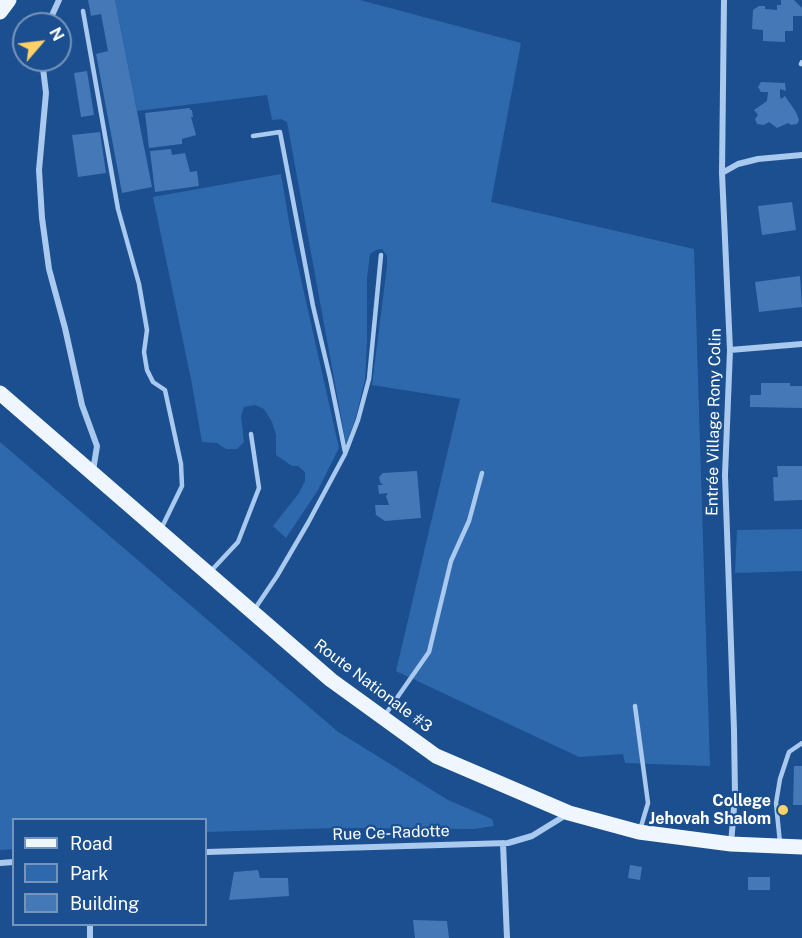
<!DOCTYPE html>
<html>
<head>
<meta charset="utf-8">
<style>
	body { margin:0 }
	#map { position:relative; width:802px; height:938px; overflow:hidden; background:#1b4f8f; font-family:"Public Sans",sans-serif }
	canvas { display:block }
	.legend { position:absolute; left:12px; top:818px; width:195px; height:108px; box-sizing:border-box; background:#1b4f8f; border:2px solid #7695bc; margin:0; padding:8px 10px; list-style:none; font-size:18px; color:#fff }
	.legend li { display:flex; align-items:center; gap:12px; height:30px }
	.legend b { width:30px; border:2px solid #7695bc }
	.north { position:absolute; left:12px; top:12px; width:60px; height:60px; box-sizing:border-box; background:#1b4f8f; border:2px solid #7695bc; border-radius:50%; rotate:62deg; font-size:16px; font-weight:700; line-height:24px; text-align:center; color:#fff }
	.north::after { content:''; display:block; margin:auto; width:21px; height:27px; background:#ffd166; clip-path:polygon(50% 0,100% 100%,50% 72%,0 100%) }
</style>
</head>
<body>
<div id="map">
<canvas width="802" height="938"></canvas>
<ul class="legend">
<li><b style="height:8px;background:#f0f6ff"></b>Road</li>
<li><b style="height:16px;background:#2e69ad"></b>Park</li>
<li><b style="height:16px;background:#4478b7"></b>Building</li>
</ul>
<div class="north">N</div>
</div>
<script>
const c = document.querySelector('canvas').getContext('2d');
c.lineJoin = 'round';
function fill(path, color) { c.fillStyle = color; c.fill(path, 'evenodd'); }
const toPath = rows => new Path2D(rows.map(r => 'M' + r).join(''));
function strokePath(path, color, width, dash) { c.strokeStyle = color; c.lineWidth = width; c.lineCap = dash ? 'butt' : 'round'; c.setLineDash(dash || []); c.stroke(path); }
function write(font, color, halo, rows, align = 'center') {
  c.font = font + ' "Public Sans",sans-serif'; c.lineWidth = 4.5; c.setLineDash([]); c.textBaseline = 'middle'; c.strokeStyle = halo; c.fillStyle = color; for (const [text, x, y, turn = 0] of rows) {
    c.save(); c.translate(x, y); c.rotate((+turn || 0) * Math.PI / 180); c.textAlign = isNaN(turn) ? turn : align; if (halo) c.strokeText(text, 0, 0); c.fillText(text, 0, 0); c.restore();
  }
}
fill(toPath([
	[115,0,360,0,521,43,491,202,694,249,710,766,625,763,623,754,579,757,396,671,460,399,372,385,387,266,387,256,382,249,376,250,370,254,367,278,367,340,365,380,355,420,346,444,287,122,281,119,272,120,267,95,137,111],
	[281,174,292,239,339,448,318,490,286,538,273,526,299,493,305,481,305,472,298,466,292,466,276,455,276,435,272,422,264,409,255,405,244,407,241,416,244,442,237,449,226,449,217,443,202,442,191,379,153,197],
	[0,442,337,731,448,800,492,819,494,826,474,829,335,828,206,832,206,820,14,820,13,849,0,850],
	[802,529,802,571,735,573,737,530]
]), '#2e69ad');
fill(toPath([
	[88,0,115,0,152,187,122,193,96,54,108,51,101,14,91,16],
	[781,0,794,0,802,8,802,16,793,16,793,31,785,31,785,42,763,41,763,30,752,29,753,10,759,6,765,6,765,9,777,10,777,5,781,5],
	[87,71,94,115,81,117,74,73],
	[761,82,785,83,786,91,780,89,780,96,781,99,785,96,796,112,799,120,797,124,791,125,788,123,777,128,769,122,764,125,757,124,755,119,758,115,754,110,767,101,768,92,761,92,758,87],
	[190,108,190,110,192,110,193,117,191,117,196,135,182,139,182,144,149,148,145,113],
	[100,132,106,173,78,177,72,135],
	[171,149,172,155,185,153,190,172,197,171,199,186,155,192,150,151],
	[792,202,796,230,762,235,758,206],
	[800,276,802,307,759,312,755,282],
	[761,383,790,383,790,386,802,386,802,408,750,407,750,395,761,395],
	[777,466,802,466,802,500,774,501,773,477,778,477],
	[417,471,421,518,385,521,376,515,375,505,389,505,386,496,388,493,379,494,378,485,383,485,380,482,379,477,383,473],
	[794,766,802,766,802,805,793,805],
	[630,865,642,867,640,880,628,878],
	[258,870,260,878,288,878,289,896,229,900,234,872],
	[748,877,770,877,770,890,748,890],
	[413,920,447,921,449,938,415,938]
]), '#4478b7');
strokePath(toPath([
	[83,11,118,209,139,284,147,330,144,352,147,370,153,382,165,390,181,464,182,486,161,529],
	[801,64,802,62],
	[253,136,280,132,313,306,330,378,345,452],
	[210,572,238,542,259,488,251,434],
	[254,610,277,576,308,523,345,454,358,420,369,379,381,255],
	[635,706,648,803,640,830],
	[385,715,429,652,451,561,469,521,482,473],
	[780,843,776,803,780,779,789,752,802,743]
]), '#a9c9ee', 4.5);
strokePath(toPath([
	[724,0,722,173,730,350,725,475,734,730,735,795,731,844],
	[48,24,59,0],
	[42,60,46,93,39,170,42,218,49,269,65,328,82,405,97,446,93,471],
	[722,173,738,164,758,159,802,155],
	[730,350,802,344],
	[503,843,507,938],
	[206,852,508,843,532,836,566,815],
	[0,863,14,862],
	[90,938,90,924]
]), '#a9c9ee', 6);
strokePath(toPath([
	[0,12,9,0],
	[0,393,331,680,436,756,569,813,639,832,731,844,802,847]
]), '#f0f6ff', 15);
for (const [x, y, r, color] of [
	[783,810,6,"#ffd166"]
]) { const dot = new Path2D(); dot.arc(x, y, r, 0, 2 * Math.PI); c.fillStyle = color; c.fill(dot); strokePath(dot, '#1b4f8f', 2); }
write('16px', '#fff', '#1b4f8f', [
	["Entrée Village Rony Colin",714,422,-89],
	["Route Nationale #3",373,686,37],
	["Rue Ce-Radotte",391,833,-2]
]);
write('bold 16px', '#fff', '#1b4f8f', [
	["College",771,801],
	["Jehovah Shalom",771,819]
], 'right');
</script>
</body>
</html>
